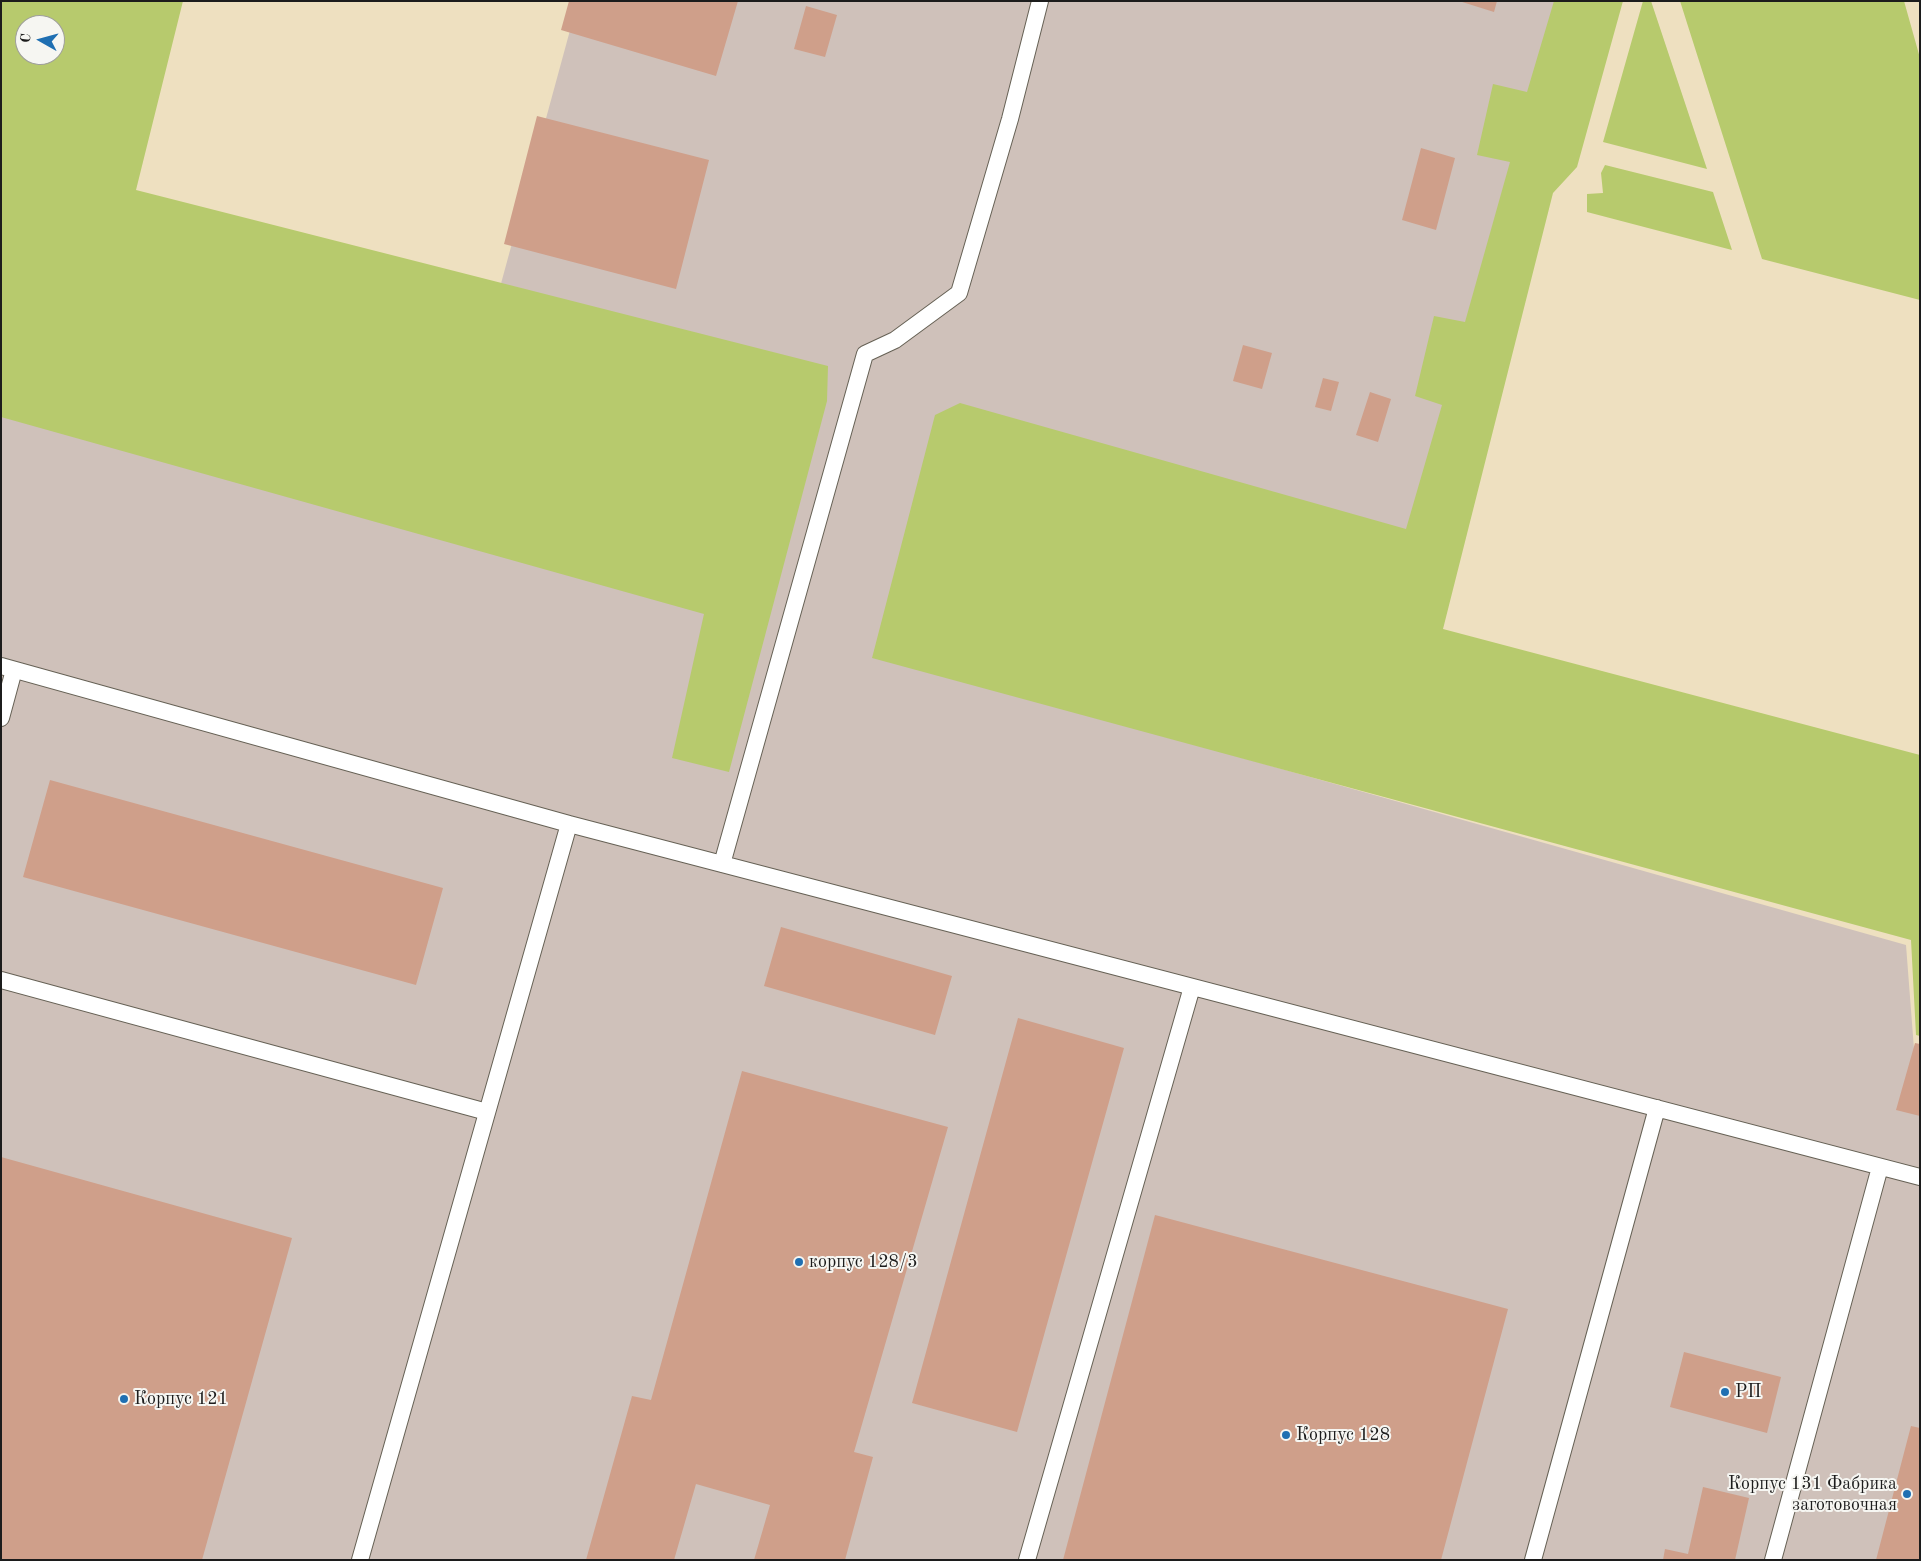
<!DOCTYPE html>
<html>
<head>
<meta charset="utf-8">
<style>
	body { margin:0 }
	#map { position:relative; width:1921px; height:1561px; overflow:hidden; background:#eee0c0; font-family:"Old Standard TT",serif }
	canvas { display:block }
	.frame { position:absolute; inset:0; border:2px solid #1c1c1c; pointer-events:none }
	.north { position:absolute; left:15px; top:15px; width:50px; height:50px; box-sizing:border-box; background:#f6f6f2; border:1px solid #9f9f9c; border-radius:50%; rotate:277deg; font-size:14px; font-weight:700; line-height:20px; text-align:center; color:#1c1c1c }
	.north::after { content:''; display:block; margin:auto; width:18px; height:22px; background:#1f6fb2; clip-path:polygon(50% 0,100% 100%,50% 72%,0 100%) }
</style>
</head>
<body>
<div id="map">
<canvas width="1921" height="1561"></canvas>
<div class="frame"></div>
<div class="north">С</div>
</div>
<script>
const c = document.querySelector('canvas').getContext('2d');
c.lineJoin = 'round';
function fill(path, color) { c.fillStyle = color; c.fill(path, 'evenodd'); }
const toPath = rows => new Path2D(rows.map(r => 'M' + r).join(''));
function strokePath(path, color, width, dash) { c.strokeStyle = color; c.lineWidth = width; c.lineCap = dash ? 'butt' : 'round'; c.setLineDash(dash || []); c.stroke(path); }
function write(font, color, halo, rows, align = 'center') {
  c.font = font + ' "Old Standard TT",serif'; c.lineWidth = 4; c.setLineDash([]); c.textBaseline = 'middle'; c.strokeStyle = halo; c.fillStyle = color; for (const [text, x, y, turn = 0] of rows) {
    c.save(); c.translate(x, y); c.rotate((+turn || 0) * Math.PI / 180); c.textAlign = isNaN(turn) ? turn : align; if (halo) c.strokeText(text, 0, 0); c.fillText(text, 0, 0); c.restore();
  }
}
fill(toPath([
	[578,1,1560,1,1389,600,885,657,1906,945,1916,1075,1920,1077,1920,1560,1,1560,1,415,478,368]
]), '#cfc1ba');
fill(toPath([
	[1,1,183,1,136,190,828,366,827,401,729,772,672,758,704,614,1,417],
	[25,25,55,25,55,55,25,55],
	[1554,1,1623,1,1577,167,1553,193,1443,629,1920,755,1920,1036,1916,1035,1911,940,872,658,935,415,960,403,1406,529,1442,405,1415,396,1434,316,1465,322,1510,162,1477,155,1493,84,1527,92],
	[1643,1,1651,1,1707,169,1603,142],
	[1680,1,1904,1,1920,58,1920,300,1762,259],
	[1605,165,1713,192,1732,250,1587,212,1587,194,1603,193,1601,173]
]), '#b7ca6d');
fill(toPath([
	[569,1,738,1,716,76,561,30],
	[1459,1,1497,1,1494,12],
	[806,6,837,15,825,57,794,49],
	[537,116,709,160,676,289,504,244],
	[1421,148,1455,158,1436,230,1402,220],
	[1243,345,1272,353,1262,389,1233,381],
	[1323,378,1339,382,1331,411,1315,407],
	[1370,392,1391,399,1378,442,1356,435],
	[50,780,443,888,416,985,23,877],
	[781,927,952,976,935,1035,764,986],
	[1018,1018,1124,1048,1017,1432,912,1403],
	[1915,1043,1920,1044,1920,1116,1896,1110],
	[742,1071,948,1127,854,1452,873,1457,845,1560,754,1560,770,1505,696,1484,674,1560,586,1560,632,1396,651,1400],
	[1,1157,292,1238,202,1560,1,1560],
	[1155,1215,1508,1309,1441,1560,1063,1560],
	[1684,1352,1781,1377,1767,1433,1670,1407],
	[1911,1426,1920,1428,1920,1560,1876,1560],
	[1703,1487,1749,1498,1735,1560,1663,1560,1665,1549,1688,1554]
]), '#cf9f8a');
const lane = toPath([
	[1,666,569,824,360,1560],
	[1,718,14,670],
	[569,824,1920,1177],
	[722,864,865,354,895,340,959,293,1010,119,1040,1],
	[1,980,487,1112],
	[1027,1560,1192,987],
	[1533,1560,1657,1108],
	[1773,1560,1880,1167]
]);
strokePath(lane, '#666155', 18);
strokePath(lane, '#fff', 16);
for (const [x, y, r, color] of [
	[799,1262,5,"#1f6fb2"],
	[1725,1392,5,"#1f6fb2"],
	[124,1399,5,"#1f6fb2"],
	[1286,1435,5,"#1f6fb2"],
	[1907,1494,5,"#1f6fb2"]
]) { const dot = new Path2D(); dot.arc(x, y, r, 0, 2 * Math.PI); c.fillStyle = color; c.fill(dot); strokePath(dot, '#f6f6f2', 2); }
write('18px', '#1c1c1c', '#f6f6f2', [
	["корпус 128/3",809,1262],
	["РП",1735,1392],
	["Корпус 121",134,1399],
	["Корпус 128",1296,1435],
	["Корпус 131 Фабрика",1897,1484,"right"],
	["заготовочная",1897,1505,"right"]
], 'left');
</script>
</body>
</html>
